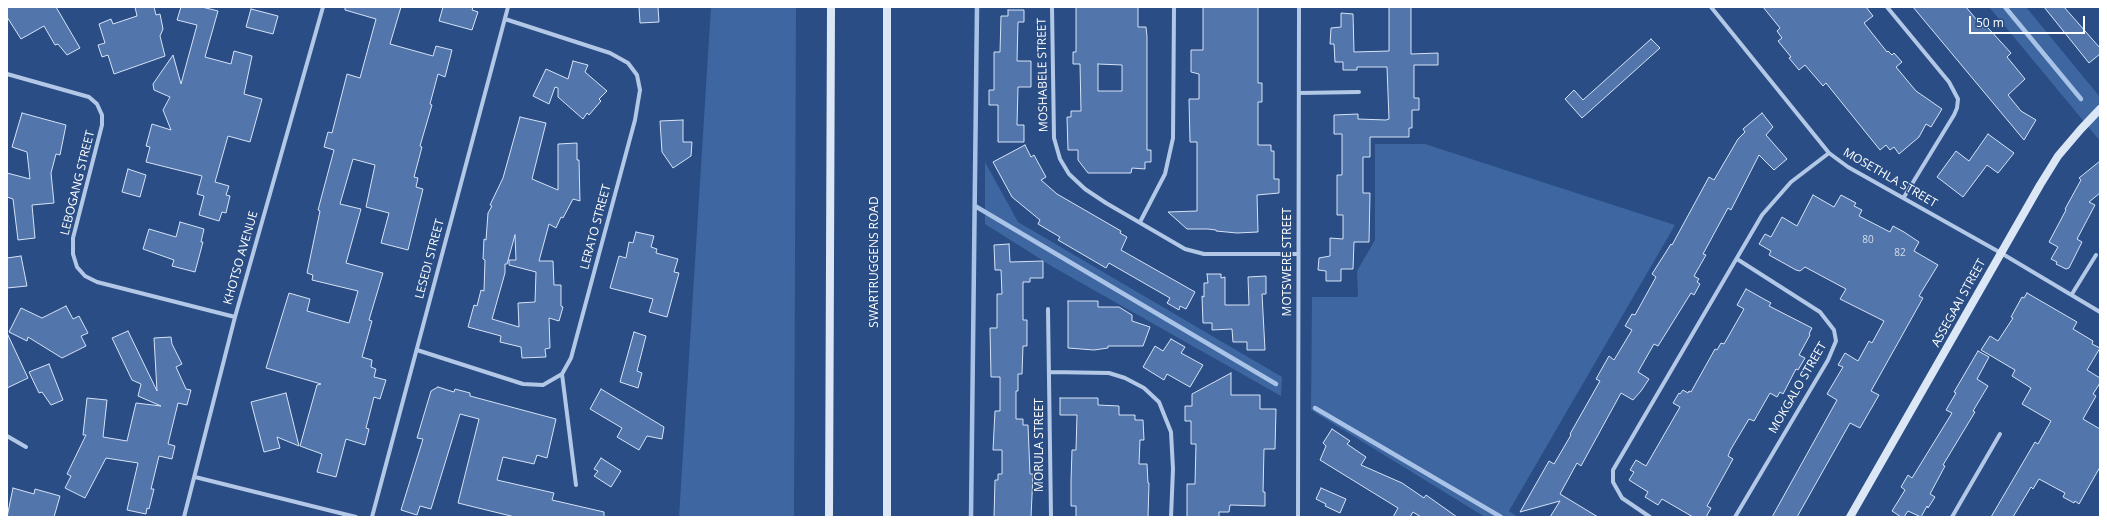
<!DOCTYPE html>
<html>
<head>
<meta charset="utf-8">
<style>
	body { margin:0 }
	#map { position:relative; width:2107px; height:524px; overflow:hidden; background:#294d84; font-family:"Open Sans",sans-serif }
	canvas { display:block }
	.frame { position:absolute; inset:0; border:8px solid #fff; pointer-events:none }
	.scale { position:absolute; left:1969px; top:16px; width:116px; height:18px; box-sizing:border-box; border:2px solid #fff; border-top:0; padding-left:5px; font-size:12px; line-height:14px; white-space:nowrap; color:#fff; -webkit-text-stroke:3px #294d84; paint-order:stroke }
</style>
</head>
<body>
<div id="map">
<canvas width="2107" height="524"></canvas>
<div class="frame"></div>
<div class="scale">50 m</div>
</div>
<script>
const c = document.querySelector('canvas').getContext('2d');
c.lineJoin = 'round';
function fill(path, color) { c.fillStyle = color; c.fill(path, 'evenodd'); }
const toPath = rows => new Path2D(rows.map(r => 'M' + r).join(''));
function strokePath(path, color, width, dash) { c.strokeStyle = color; c.lineWidth = width; c.lineCap = dash ? 'butt' : 'round'; c.setLineDash(dash || []); c.stroke(path); }
function write(font, color, halo, rows, align = 'center') {
  c.font = font + ' "Open Sans",sans-serif'; c.lineWidth = 3; c.setLineDash([]); c.textBaseline = 'middle'; c.strokeStyle = halo; c.fillStyle = color; for (const [text, x, y, turn = 0] of rows) {
    c.save(); c.translate(x, y); c.rotate((+turn || 0) * Math.PI / 180); c.textAlign = isNaN(turn) ? turn : align; if (halo) c.strokeText(text, 0, 0); c.fillText(text, 0, 0); c.restore();
  }
}
fill(toPath([
	[711,7,796,7,794,517,679,517],
	[1989,7,2026,7,2100,97,2100,141],
	[1375,144,1425,144,1675,225,1509,511,1518,517,1485,517,1311,410,1312,297,1358,297,1357,271,1375,240],
	[985,162,1018,222,1282,377,1281,396,1053,267,985,224]
]), '#3e66a0');
strokePath(toPath([
	[2005,7,2081,99],
	[975,206,1276,384],
	[1315,408,1501,517],
	[971,517,977,7]
]), '#a8c3e7', 4.5);
const building = toPath([
	[7,7,56,7,80,48,67,55,58,44,55,45,44,26,21,39,7,17,7,7],
	[135,7,154,7,156,15,160,14,163,29,160,36,165,56,114,74,108,55,102,57,98,45,105,43,99,24,111,19,113,24,137,16,135,7],
	[181,7,202,7,218,11,205,57,231,64,234,51,252,56,244,94,262,99,250,142,228,136,215,182,229,186,226,195,230,196,226,213,222,212,219,221,199,215,204,196,197,194,202,176,146,162,150,147,146,146,152,124,171,130,163,110,170,97,154,90,153,84,173,55,181,84,197,25,177,20,181,7],
	[345,7,401,7,390,44,433,56,436,46,452,50,445,77,438,74,430,104,432,105,420,146,422,147,414,177,418,178,416,187,423,189,408,250,381,243,389,213,366,207,375,165,353,159,340,204,361,209,346,263,383,273,369,320,372,321,362,357,372,360,371,367,376,369,374,377,386,380,380,399,374,397,366,428,369,429,365,445,346,439,336,477,317,472,322,454,300,446,317,385,321,384,266,368,289,293,310,299,307,311,349,323,358,291,312,280,313,275,307,273,320,211,318,210,334,150,324,147,328,132,332,133,347,74,360,78,376,19,345,10,345,7],
	[443,7,473,7,472,10,478,12,472,30,439,21,443,7],
	[639,7,658,7,659,22,640,23,639,7],
	[1076,7,1138,7,1138,27,1146,27,1147,37,1147,150,1151,150,1151,162,1145,162,1145,169,1132,168,1131,173,1088,173,1078,160,1078,150,1068,150,1067,117,1071,117,1071,111,1081,111,1080,64,1073,64,1073,52,1076,52,1076,7],
	[1098,64,1122,65,1122,91,1098,91,1098,64],
	[1203,7,1258,7,1258,83,1262,83,1262,102,1258,102,1258,145,1271,145,1271,151,1274,151,1274,179,1279,179,1279,193,1257,195,1258,232,1237,233,1216,231,1216,230,1208,229,1187,229,1168,212,1197,211,1197,142,1190,142,1189,99,1199,99,1199,74,1191,72,1191,50,1203,50,1203,7],
	[1389,7,1411,7,1411,54,1438,53,1438,65,1414,65,1414,98,1419,98,1419,110,1412,110,1412,128,1409,128,1409,137,1370,137,1370,157,1363,157,1363,193,1370,193,1369,242,1354,242,1353,269,1341,269,1341,281,1326,281,1326,271,1318,270,1319,258,1330,256,1330,238,1343,239,1343,215,1337,215,1337,175,1342,175,1342,134,1334,134,1334,115,1358,114,1358,119,1386,120,1389,119,1387,67,1357,67,1357,70,1343,70,1343,62,1335,62,1334,44,1330,44,1331,28,1341,27,1341,13,1353,14,1354,52,1389,51,1389,7],
	[1763,7,1866,7,1873,16,1864,23,1887,52,1888,51,1892,55,1894,53,1902,62,1896,67,1916,91,1942,109,1931,127,1926,124,1919,137,1899,154,1894,147,1890,150,1886,145,1880,150,1826,83,1823,86,1805,65,1799,70,1789,58,1791,57,1778,41,1782,38,1777,31,1780,28,1763,7],
	[1913,7,1966,7,1976,19,1978,17,2011,53,2007,57,2025,79,2008,95,2021,111,2036,120,2024,140,1913,7],
	[2044,7,2064,7,2100,48,2100,54,2089,63,2044,7],
	[251,9,278,16,273,34,246,27,251,9],
	[1008,10,1024,10,1024,22,1018,22,1017,61,1031,61,1031,87,1018,87,1017,125,1024,125,1024,142,998,142,998,105,989,105,989,90,994,90,994,52,1000,52,1001,16,1008,16,1008,10],
	[1651,39,1660,48,1582,118,1565,99,1574,90,1583,100,1651,39],
	[573,61,588,65,585,72,607,91,599,99,601,101,589,115,587,113,583,119,558,97,558,88,555,87,549,104,533,96,546,69,568,79,573,61],
	[22,113,66,125,60,155,56,154,51,173,54,203,32,205,35,238,18,240,13,199,7,197,7,173,30,179,27,152,12,147,22,113],
	[1762,113,1773,127,1766,135,1787,159,1774,170,1759,155,1731,210,1728,208,1703,254,1706,255,1694,276,1699,279,1697,282,1700,284,1694,295,1691,293,1658,346,1654,344,1638,372,1649,379,1641,391,1633,400,1621,393,1581,466,1577,463,1560,494,1598,517,1550,517,1560,501,1520,512,1549,461,1554,464,1571,435,1570,434,1600,381,1596,379,1609,356,1614,360,1632,330,1625,326,1632,314,1635,315,1656,277,1652,274,1671,244,1672,245,1709,177,1714,180,1738,139,1745,132,1743,129,1762,113],
	[520,117,546,123,532,179,558,190,558,144,577,143,577,160,579,160,580,201,573,199,563,218,561,217,556,228,549,224,539,261,553,261,554,285,561,285,561,306,563,307,559,321,549,318,550,348,545,349,546,357,522,358,521,347,500,342,501,336,468,327,474,305,477,306,481,290,484,291,485,260,483,259,484,239,486,240,488,213,492,206,490,205,503,178,520,117],
	[515,235,516,260,509,260,509,265,536,272,535,302,518,303,519,327,492,319,505,273,505,264,507,264,515,235],
	[683,120,683,142,692,142,691,156,673,168,662,152,660,121,683,120],
	[1988,134,2014,153,1998,173,1987,165,1963,197,1937,177,1956,151,1969,161,1988,134],
	[1025,145,1031,157,1034,155,1046,177,1041,180,1057,194,1121,231,1120,233,1127,237,1121,250,1195,292,1186,309,1180,306,1179,310,1167,303,1170,298,1109,263,1106,268,1058,240,1060,237,1038,224,1040,220,1012,197,993,162,1025,145],
	[2100,161,2100,193,2089,202,2095,205,2077,239,2082,242,2069,268,2066,269,2056,264,2057,262,2051,259,2058,247,2049,242,2066,210,2065,209,2081,180,2079,178,2100,161],
	[128,169,146,175,140,197,122,192,128,169],
	[1813,195,1834,207,1841,195,1856,203,1854,206,1862,210,1859,216,1890,232,1893,226,1904,232,1919,242,1914,251,1938,265,1919,296,1923,298,1871,391,1879,395,1860,428,1850,423,1797,517,1772,517,1837,400,1827,394,1843,367,1838,365,1845,353,1858,361,1869,341,1872,343,1884,321,1840,299,1846,289,1805,267,1800,271,1796,270,1769,255,1771,251,1759,244,1765,234,1771,237,1782,217,1797,226,1813,195],
	[180,222,204,229,201,242,203,242,195,272,172,266,174,260,143,249,149,229,176,237,180,222],
	[636,232,654,236,651,247,657,249,656,253,678,259,674,272,679,273,667,317,649,312,653,299,610,288,619,256,626,258,629,242,633,243,636,232],
	[1009,244,1010,262,1043,261,1043,278,1030,278,1030,282,1023,282,1023,320,1027,320,1027,346,1023,346,1022,374,1018,374,1018,391,1016,391,1016,419,1023,419,1023,425,1028,425,1030,474,1033,474,1031,517,994,517,995,480,998,480,998,474,1002,474,1002,450,993,450,995,411,1000,411,1000,377,991,377,990,328,997,328,997,294,1002,294,1001,270,995,270,994,245,1009,244],
	[21,256,27,286,7,288,7,258,21,256],
	[1207,274,1221,274,1221,278,1225,277,1225,305,1249,305,1248,277,1266,276,1266,294,1262,294,1265,350,1247,350,1247,342,1233,342,1232,329,1212,330,1212,323,1203,323,1202,296,1204,297,1204,283,1208,283,1207,274],
	[1746,289,1771,303,1769,306,1812,328,1809,334,1810,335,1799,355,1805,358,1798,370,1796,369,1783,394,1780,392,1777,397,1770,393,1754,421,1749,419,1731,449,1728,456,1733,459,1707,506,1711,508,1706,517,1693,517,1662,499,1658,505,1645,497,1648,492,1629,480,1634,472,1630,470,1636,460,1646,466,1680,407,1673,403,1679,393,1680,394,1683,390,1688,393,1689,391,1691,392,1715,349,1717,350,1721,343,1724,344,1744,309,1737,305,1746,289],
	[2027,293,2077,322,2073,329,2093,341,2092,344,2100,348,2087,370,2100,378,2100,383,2093,394,2096,396,2083,419,2100,429,2100,467,2079,504,2075,501,2074,503,2063,497,2065,493,2039,479,2033,489,2031,487,2013,517,1991,517,2035,442,2038,444,2051,421,2022,404,2031,388,2012,376,2015,370,1981,350,1990,336,1998,341,2013,318,2011,317,2022,297,2024,298,2027,293],
	[1068,301,1098,301,1098,307,1119,307,1132,315,1132,321,1150,327,1143,346,1108,346,1108,348,1094,350,1068,348,1068,301],
	[66,306,73,319,79,316,88,333,81,336,86,346,62,358,28,337,27,341,9,332,21,308,42,318,66,306],
	[128,331,157,391,154,338,171,337,172,344,182,364,176,367,186,389,191,390,187,405,178,403,168,444,175,446,172,459,159,456,151,489,154,489,149,509,147,508,146,514,127,510,138,463,106,458,85,498,65,488,71,476,67,474,86,435,83,435,87,398,107,400,103,437,127,441,136,403,161,406,138,396,141,384,132,380,112,338,128,331],
	[634,332,646,336,637,371,642,373,638,388,620,382,634,332],
	[7,333,28,378,7,388,7,333],
	[1171,339,1185,347,1181,353,1203,365,1190,387,1167,374,1164,380,1143,367,1155,346,1163,351,1171,339],
	[1978,351,1989,357,1977,379,1988,386,1973,411,1975,412,1943,465,1945,466,1930,494,1935,497,1928,508,1927,506,1921,517,1908,511,1904,517,1901,517,1892,511,1905,490,1901,487,1908,475,1912,478,1952,413,1946,410,1956,393,1954,392,1978,351],
	[49,364,63,400,51,405,42,392,39,393,29,372,49,364],
	[1231,373,1231,395,1260,395,1260,409,1276,409,1275,449,1264,449,1263,492,1265,492,1265,506,1230,505,1229,512,1219,512,1219,517,1187,517,1187,484,1195,484,1196,444,1191,444,1191,421,1185,421,1185,406,1192,406,1192,394,1231,373],
	[438,387,454,392,455,389,470,393,470,396,556,419,547,458,537,455,534,464,503,457,497,480,554,493,552,500,604,512,604,517,515,517,458,503,479,419,460,414,431,509,420,506,417,515,401,510,423,439,417,438,431,391,438,387],
	[601,389,664,427,662,439,647,436,639,450,617,437,622,428,590,409,601,389],
	[286,393,299,446,277,437,280,448,264,452,251,402,286,393],
	[1060,398,1098,398,1098,405,1119,406,1119,415,1135,415,1135,420,1143,420,1144,440,1140,440,1139,464,1147,464,1148,483,1149,483,1148,517,1076,517,1076,506,1071,506,1071,481,1072,450,1076,450,1077,415,1060,415,1060,398],
	[1332,429,1350,441,1347,444,1366,457,1361,465,1402,483,1424,498,1426,495,1457,517,1421,517,1413,512,1410,517,1393,517,1398,508,1320,460,1326,446,1323,443,1332,429],
	[601,458,621,471,611,487,594,476,598,471,594,469,601,458],
	[13,488,34,494,35,489,60,496,54,517,7,517,13,488],
	[1321,488,1346,499,1340,513,1325,506,1326,504,1316,499,1321,488]
]);
fill(building, '#5276ab');
strokePath(building, '#d6e3f6', 1);
strokePath(toPath([
	[1052,7,1054,138,1060,159,1069,174,1085,189,1106,203,1185,249,1204,254,1298,254],
	[1711,7,1829,153,1848,167,2001,253,2100,312],
	[1887,7,1949,82,1958,99,1957,108,1954,115,1904,197],
	[7,74,89,97,97,104,102,115,102,125,73,238,73,254,77,267,85,276,97,282,235,317],
	[1299,93,1359,92],
	[1140,222,1165,174,1173,138,1174,7],
	[2072,294,2096,255],
	[1048,309,1051,517],
	[417,350,523,384,543,385,562,374,571,358,635,120,640,90,637,75,628,63,610,53,505,19],
	[1050,372,1109,373,1125,378,1144,388,1159,402,1171,432,1173,469,1171,517],
	[562,374,576,485],
	[7,436,26,447],
	[195,477,356,517],
	[184,517,235,317,323,7],
	[372,517,508,7],
	[1298,517,1299,7],
	[1650,517,1622,498,1613,482,1613,470,1762,215,1791,182,1829,153],
	[1735,517,1828,360,1836,341,1834,330,1820,312,1737,259],
	[1952,517,2000,434]
]), '#b3c8e7', 4);
strokePath(toPath([
	[829,517,831,7],
	[887,517,887,7],
	[1850,517,2040,185,2058,156,2081,129,2100,109]
]), '#dce7f6', 8);
write('10px', '#d4ddea', null, [
	["80",1868,240],
	["82",1900,253]
]);
write('12px', '#fff', '#294d84', [
	["MOSHABELE STREET",1043,75,-91],
	["MOSETHLA STREET",1890,178,30],
	["LEBOGANG STREET",78,183,-76],
	["LERATO STREET",596,227,-75],
	["KHOTSO AVENUE",241,258,-74],
	["LESEDI STREET",430,259,-75],
	["SWARTRUGGENS ROAD",875,262,-90],
	["MOTSWERE STREET",1288,262,-90],
	["ASSEGAAI STREET",1959,303,-61],
	["MOKGALO STREET",1798,388,-60],
	["MORULA STREET",1040,445,-90]
]);
</script>
</body>
</html>
